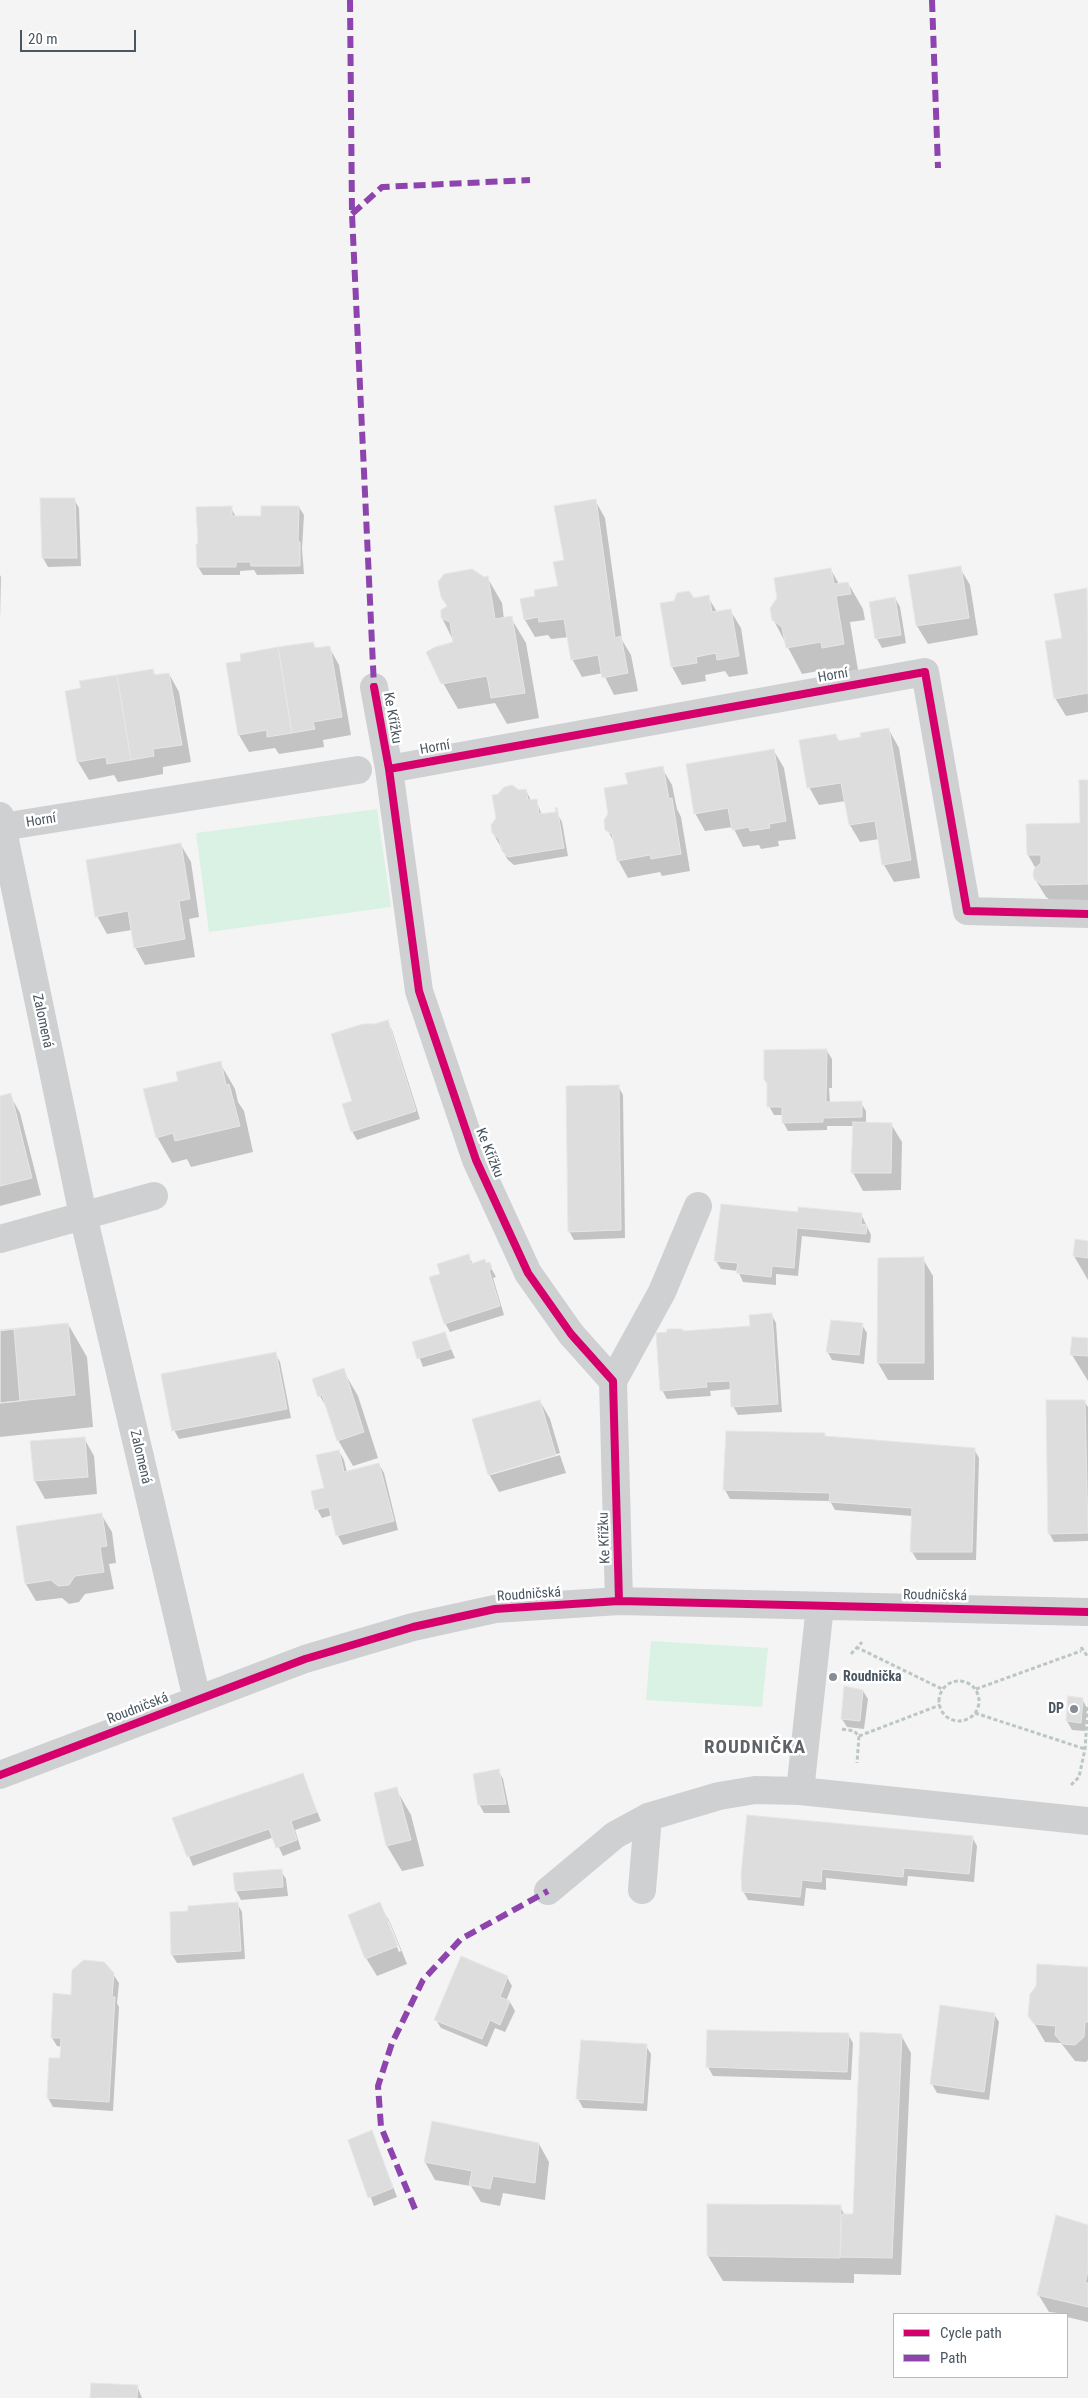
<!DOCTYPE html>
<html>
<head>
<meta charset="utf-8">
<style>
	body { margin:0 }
	#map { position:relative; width:1088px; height:2398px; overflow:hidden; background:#f4f4f4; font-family:"Roboto Condensed",sans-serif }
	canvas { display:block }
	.legend { position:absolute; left:893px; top:2313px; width:175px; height:65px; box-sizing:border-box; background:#fff; border:1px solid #b7bbc0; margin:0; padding:6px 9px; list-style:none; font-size:15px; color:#4a5661 }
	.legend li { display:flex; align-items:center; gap:10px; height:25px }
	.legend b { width:25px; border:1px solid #b7bbc0 }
	.scale { position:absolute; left:20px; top:30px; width:116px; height:22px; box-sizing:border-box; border:2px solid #4a5661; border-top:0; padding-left:6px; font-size:15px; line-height:18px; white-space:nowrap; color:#4a5661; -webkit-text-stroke:4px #fff; paint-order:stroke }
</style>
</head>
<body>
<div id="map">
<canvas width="1088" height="2398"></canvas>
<ul class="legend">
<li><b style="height:6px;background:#d6006c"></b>Cycle path</li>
<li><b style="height:6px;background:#8e44ad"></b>Path</li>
</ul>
<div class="scale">20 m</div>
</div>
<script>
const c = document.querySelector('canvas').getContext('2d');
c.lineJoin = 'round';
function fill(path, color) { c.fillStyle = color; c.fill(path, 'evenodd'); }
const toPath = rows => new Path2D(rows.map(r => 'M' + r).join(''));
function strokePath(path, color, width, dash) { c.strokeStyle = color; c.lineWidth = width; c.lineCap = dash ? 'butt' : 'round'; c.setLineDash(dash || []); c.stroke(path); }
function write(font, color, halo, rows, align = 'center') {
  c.font = font + ' "Roboto Condensed",sans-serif'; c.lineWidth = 5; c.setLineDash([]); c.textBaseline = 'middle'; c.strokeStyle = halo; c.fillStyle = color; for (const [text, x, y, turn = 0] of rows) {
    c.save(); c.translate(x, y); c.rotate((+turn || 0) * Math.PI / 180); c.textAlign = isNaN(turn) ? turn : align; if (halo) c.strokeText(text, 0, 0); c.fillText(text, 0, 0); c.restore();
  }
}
fill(toPath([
	[377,809,391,907,209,932,196,833],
	[651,1641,768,1648,762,1707,646,1700]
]), '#d9f2e3');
fill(toPath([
	[74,499,79,508,81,566,48,567,43,558],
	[595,500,605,518,622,640,631,655,638,691,614,695,603,673,582,677,572,659,569,637,551,639,548,635,535,637,525,620,536,597,560,587,565,561],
	[299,507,304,515,302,549,304,574,257,575,254,570,240,571,240,575,203,575,198,567,231,508,236,517,262,517],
	[960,568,970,585,978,635,928,644,917,626,909,576],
	[831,570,839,584,848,583,863,609,865,620,850,622,858,670,838,673,835,668,802,674,773,619],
	[0,575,1,577,0,621],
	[487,577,502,603,504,619,511,618,526,643,539,718,507,724,495,703,458,709,443,683,454,642,442,618,484,578],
	[1087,589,1088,712,1066,716,1055,698,1063,639],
	[708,597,717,612,730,610,741,628,748,674,729,677,725,671,705,675,706,681,682,685,672,667,662,604],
	[895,598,900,607,906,643,882,648,877,639,871,603],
	[313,643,316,649,329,647,339,665,351,735,323,740,324,747,279,754,275,748,249,752,239,735,243,662],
	[152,670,156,676,169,674,179,692,191,762,163,767,163,774,142,778,118,782,114,775,89,780,78,762,66,692],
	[889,730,899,748,920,878,894,882,884,865,879,839,860,842,850,825,846,801,819,805,809,787,836,736,840,742,862,738],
	[774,751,784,768,796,839,778,841,779,846,761,849,759,845,743,847,733,827,705,831,695,813],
	[662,768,672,785,677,809,681,817,690,871,662,876,660,872,628,878,618,860,615,844,607,829],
	[1088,782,1088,902,1053,902,1046,897,1035,879,1036,869,1028,855,1027,825,1082,824],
	[526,790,531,801,536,800,542,815,557,813,562,822,568,856,514,865,508,860,493,833,519,791],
	[181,845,191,862,199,917,189,919,195,957,145,965,135,947,132,930,107,934,97,916],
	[387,1022,392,1030,420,1119,357,1140,352,1131,353,1102],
	[827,1051,832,1059,832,1088,829,1088,830,1103,861,1103,866,1111,866,1123,891,1124,902,1142,901,1190,863,1191,853,1173,854,1126,827,1126,827,1130,788,1131,783,1122,783,1115,774,1115,769,1106,768,1085,765,1080],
	[220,1063,235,1089,238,1102,244,1111,253,1152,191,1167,187,1159,172,1163,157,1137,180,1082],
	[618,1086,623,1095,625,1238,574,1240,569,1231],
	[10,1095,20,1113,41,1195,0,1206,0,1097],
	[799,1214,861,1214,871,1235,870,1243,802,1236,798,1276,776,1274,776,1285,743,1282,738,1271,721,1269,716,1261],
	[1088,1242,1088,1280,1074,1256],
	[468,1255,473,1264,489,1264,496,1277,493,1278,504,1315,450,1332,445,1323],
	[923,1259,933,1276,934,1380,888,1380,878,1363],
	[771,1314,776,1323,782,1412,738,1415,733,1406,731,1389,710,1391,711,1396,667,1399,662,1390,683,1330,684,1332,751,1327],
	[68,1324,87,1357,93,1427,0,1437,0,1331],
	[862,1325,867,1333,864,1364,832,1360,827,1351],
	[444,1333,455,1358,423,1367,414,1343],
	[1088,1340,1088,1381,1072,1355],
	[275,1353,280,1362,291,1418,179,1439,174,1430],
	[343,1370,358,1396,378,1458,353,1466,338,1440,329,1412,320,1396],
	[540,1401,550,1419,560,1453,491,1472,491,1475,560,1455,566,1473,499,1492,489,1474],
	[1084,1401,1088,1407,1088,1541,1054,1542,1049,1533],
	[727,1432,824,1434,826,1438,974,1449,979,1458,976,1560,917,1560,912,1552,913,1516,835,1510,830,1501,730,1499,725,1490],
	[84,1438,94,1456,97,1494,45,1499,35,1481,31,1442],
	[339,1451,344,1460,347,1473,379,1464,384,1473,398,1530,343,1545,338,1536,332,1515,322,1518,317,1509],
	[101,1514,112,1532,116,1563,109,1564,114,1589,85,1594,79,1602,69,1604,62,1598,36,1601,26,1584],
	[863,1691,868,1699,864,1729,847,1727,842,1719],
	[1082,1699,1087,1708,1085,1731,1072,1730,1067,1721],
	[498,1770,503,1779,510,1813,484,1813,479,1804],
	[302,1774,321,1821,295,1830,301,1849,283,1856,274,1837,193,1866,174,1819],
	[396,1789,411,1815,424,1866,402,1871,387,1846,375,1794],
	[972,1837,977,1846,974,1882,908,1876,907,1886,826,1878,826,1890,806,1888,804,1906,748,1900,743,1891,743,1874],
	[281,1871,286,1879,288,1896,241,1900,236,1891],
	[237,1903,242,1912,245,1959,177,1963,172,1955,189,1913],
	[379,1904,390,1922,407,1964,377,1976,366,1958],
	[386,1921,389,1921,401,1951,399,1952],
	[1088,1968,1088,2060,1086,2062,1075,2061,1061,2043,1045,2042,1030,2016],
	[113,1974,119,1983,117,2003,119,2007,113,2111,53,2107,48,2098,50,2059,62,2059,62,2047,57,2046,52,2038,72,1996],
	[507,1977,512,1986,506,2001,510,2002,515,2011,505,2032,495,2028,487,2047,441,2028,436,2020],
	[994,2014,999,2022,989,2100,937,2093,932,2084],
	[708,2031,848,2034,853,2043,851,2080,713,2076,708,2067],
	[901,2035,911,2053,901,2275,854,2274,854,2283,723,2281,708,2256,840,2207,845,2215,854,2215],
	[582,2041,646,2046,651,2054,647,2111,583,2108,578,2099],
	[372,2132,397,2197,374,2206,349,2141],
	[539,2144,549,2162,545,2200,503,2193,500,2206,481,2202,471,2186,435,2180,425,2162],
	[1088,2226,1088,2322,1067,2317,1067,2314,1049,2312,1038,2294],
	[137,2386,142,2398,92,2398]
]), '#0003');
const building = toPath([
	[40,498,75,498,77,558,42,558,40,498],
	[596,499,615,638,621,636,628,673,602,678,598,655,571,660,564,619,539,622,538,617,524,620,520,599,535,596,534,590,558,586,553,562,564,560,554,506,596,499],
	[232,506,232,516,261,516,261,506,299,506,298,542,300,542,300,566,251,566,250,562,236,562,236,567,197,567,196,544,198,544,196,507,232,506],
	[961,566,969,618,916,626,908,575,961,566],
	[831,568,834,584,848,582,851,594,836,596,844,644,822,648,821,642,786,648,782,627,772,620,770,608,777,598,774,578,831,568],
	[472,569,484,577,488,576,495,619,512,616,525,693,491,698,487,676,441,684,426,652,435,647,453,642,450,622,441,618,441,610,447,606,441,597,438,582,444,574,472,569],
	[1087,588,1088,693,1054,699,1045,641,1062,638,1054,594,1087,588],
	[689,591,694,598,709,595,712,612,731,609,739,656,717,660,716,653,696,657,697,663,671,667,660,603,674,601,677,593,689,591],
	[895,597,901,635,875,639,869,602,895,597],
	[313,642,315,648,330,646,342,717,313,722,315,729,292,733,278,647,313,642],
	[278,647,292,733,267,737,267,730,238,735,226,663,241,661,240,654,278,647],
	[153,669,154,675,169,673,182,745,153,749,154,756,131,760,117,675,153,669],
	[117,675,131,760,107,764,106,757,77,762,65,691,81,688,79,681,117,675],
	[889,728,911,860,882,865,875,821,849,825,841,783,807,788,799,740,836,734,838,741,861,737,860,733,889,728],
	[774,749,786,821,769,824,770,828,750,831,749,827,732,830,728,808,694,814,686,764,774,749],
	[663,766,669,799,672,798,681,854,651,859,650,855,617,861,612,834,605,830,604,820,608,814,604,788,628,784,625,773,663,766],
	[1079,780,1088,780,1088,884,1042,885,1034,879,1033,874,1034,869,1041,863,1041,855,1027,855,1026,824,1080,823,1079,780],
	[512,785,519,790,526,789,528,800,537,799,539,814,556,812,555,808,557,807,564,848,508,857,502,851,499,839,492,833,491,825,496,818,492,795,498,794,504,787,512,785],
	[181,843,190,899,179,901,185,939,134,948,128,911,95,917,86,860,181,843],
	[388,1020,416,1111,351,1132,342,1104,352,1101,331,1034,363,1024,374,1024,388,1020],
	[827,1049,826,1102,862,1101,862,1117,823,1118,823,1122,782,1123,782,1107,767,1107,767,1080,764,1080,764,1050,827,1049],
	[221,1061,226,1085,229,1084,240,1126,175,1141,173,1133,156,1138,143,1089,178,1081,176,1072,221,1061],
	[619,1085,621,1230,568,1232,566,1086,619,1085],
	[11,1093,32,1178,0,1186,0,1096,11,1093],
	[853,1122,892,1123,891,1173,851,1173,853,1122],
	[721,1204,798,1212,798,1207,862,1213,861,1224,867,1225,866,1234,797,1228,794,1268,772,1266,771,1277,736,1273,738,1263,714,1261,721,1204],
	[1075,1239,1088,1241,1088,1258,1073,1256,1075,1239],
	[469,1254,471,1264,485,1259,486,1263,490,1262,492,1269,489,1270,500,1306,444,1324,429,1277,440,1274,437,1264,469,1254],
	[924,1257,924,1363,877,1363,878,1258,924,1257],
	[772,1313,778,1404,731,1407,730,1381,706,1382,707,1387,660,1391,656,1333,667,1332,667,1329,683,1329,683,1331,750,1326,749,1315,772,1313],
	[831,1320,863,1323,859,1355,826,1352,831,1320],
	[68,1323,75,1395,0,1403,0,1330,68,1323],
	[14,1329,20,1401,0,1403,0,1330,14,1329],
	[445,1332,451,1349,417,1359,412,1342,445,1332],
	[1072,1337,1088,1338,1088,1356,1070,1355,1072,1337],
	[276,1352,287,1409,172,1431,161,1374,276,1352],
	[344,1368,364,1432,337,1441,322,1395,318,1397,312,1379,344,1368],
	[540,1400,556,1455,488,1475,472,1419,540,1400],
	[1046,1400,1085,1400,1088,1533,1048,1534,1046,1400],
	[726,1431,825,1433,825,1436,975,1448,972,1552,910,1552,912,1508,829,1502,830,1493,723,1490,726,1431],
	[85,1437,88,1477,34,1481,30,1441,85,1437],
	[339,1450,344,1472,379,1463,394,1521,336,1536,329,1507,315,1510,311,1491,324,1488,316,1455,339,1450],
	[102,1513,107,1546,100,1547,104,1572,75,1576,69,1585,58,1586,51,1580,25,1584,16,1526,102,1513],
	[844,1686,863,1690,860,1721,841,1719,844,1686],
	[1068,1696,1083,1698,1081,1723,1066,1721,1068,1696],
	[499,1769,506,1804,478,1805,473,1774,499,1769],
	[303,1773,317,1812,291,1821,297,1840,276,1848,269,1829,187,1857,172,1818,303,1773],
	[397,1787,411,1840,386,1846,374,1793,397,1787],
	[747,1815,973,1836,969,1874,904,1868,903,1877,822,1869,821,1882,802,1880,800,1897,742,1892,741,1874,747,1815],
	[282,1869,283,1887,235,1891,233,1873,282,1869],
	[238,1902,241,1951,171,1955,170,1912,188,1911,188,1906,238,1902],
	[380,1902,398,1946,365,1959,348,1915,380,1902],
	[461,1956,508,1976,500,1997,510,2001,500,2025,490,2020,482,2039,434,2020,461,1956],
	[84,1960,104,1962,114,1973,112,1997,115,1997,109,2102,47,2098,49,2058,60,2058,61,2038,51,2038,53,1993,71,1995,72,1970,84,1960],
	[1037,1964,1088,1967,1088,2022,1085,2022,1084,2037,1075,2045,1063,2044,1055,2035,1056,2026,1034,2024,1028,2016,1030,1994,1036,1986,1037,1964],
	[940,2005,995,2013,984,2092,930,2084,940,2005],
	[707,2030,849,2033,847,2072,706,2067,707,2030],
	[860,2032,902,2034,892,2258,840,2257,842,2214,853,2214,860,2032],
	[581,2040,647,2044,643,2103,576,2099,581,2040],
	[432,2121,539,2143,535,2183,493,2176,490,2189,469,2185,472,2171,424,2162,432,2121],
	[372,2130,393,2188,368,2198,348,2140,372,2130],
	[707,2204,841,2205,840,2258,707,2256,707,2204],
	[1056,2215,1088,2225,1088,2271,1085,2283,1088,2283,1088,2307,1037,2295,1056,2215],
	[91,2383,138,2385,137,2398,90,2398,91,2383]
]);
fill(building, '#ddddde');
strokePath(building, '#e5e6e7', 1);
strokePath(toPath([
	[856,1647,942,1689],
	[1081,1647,1088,1657],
	[851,1654,862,1642],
	'939 1701a20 20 0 1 1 40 0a20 20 0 1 1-40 0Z',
	[976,1689,1081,1651],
	[975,1713,1085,1749],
	[842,1729,854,1731,859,1736,857,1763],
	[859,1736,940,1705],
	[1071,1785,1079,1777,1085,1749,1088,1706]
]), '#bcc7c4', 3, [4, 2.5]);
strokePath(toPath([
	[374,687,389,769,419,991,476,1160,528,1273,571,1334,613,1381,619,1601],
	[389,769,925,672,967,911,1088,914],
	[0,816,83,1215,197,1699],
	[2,827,358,770],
	[0,1239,154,1196],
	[613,1381,662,1292,698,1206],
	[0,1775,305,1659,413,1627,495,1609,619,1601,1088,1612],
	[800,1791,820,1606],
	[642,1890,648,1817],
	[548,1891,615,1835,648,1817,719,1796,755,1790,800,1791,1088,1821]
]), '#ced0d2', 28);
strokePath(toPath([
	[350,0,352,214,374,687],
	[932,0,938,168],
	[352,214,382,187,530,180],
	[415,2209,381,2127,378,2086,392,2043,423,1980,461,1939,548,1891]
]), '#8e44ad', 6, [12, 6]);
strokePath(toPath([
	[374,687,389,769,419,991,476,1160,528,1273,571,1334,613,1381,619,1601],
	[389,769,925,672,967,911,1088,914],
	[0,1775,305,1659,413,1627,495,1609,619,1601,1088,1612]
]), '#d6006c', 8);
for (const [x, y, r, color] of [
	[833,1677,5,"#868d94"],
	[1074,1709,5,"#868d94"]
]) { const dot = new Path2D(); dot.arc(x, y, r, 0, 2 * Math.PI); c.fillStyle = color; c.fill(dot); strokePath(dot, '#fff', 2); }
write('14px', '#4a5661', '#fff', [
	["Horní",833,676,-10],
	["Ke Křížku",392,718,80],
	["Horní",435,748,-10],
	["Horní",41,821,-9],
	["Zalomená",42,1021,78],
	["Ke Křížku",489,1153,68],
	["Zalomená",140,1457,77],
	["Ke Křížku",605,1538,-92],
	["Roudničská",529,1595,-4],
	["Roudničská",935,1596,1],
	["Roudničská",138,1709,-21]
]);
write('bold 14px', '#4a5661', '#fff', [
	["Roudnička",843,1677],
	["DP",1064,1709,"right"]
], 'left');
c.letterSpacing = '1px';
write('bold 19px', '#5f6368', '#fff', [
	["ROUDNIČKA",755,1748]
]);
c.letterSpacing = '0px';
</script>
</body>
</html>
